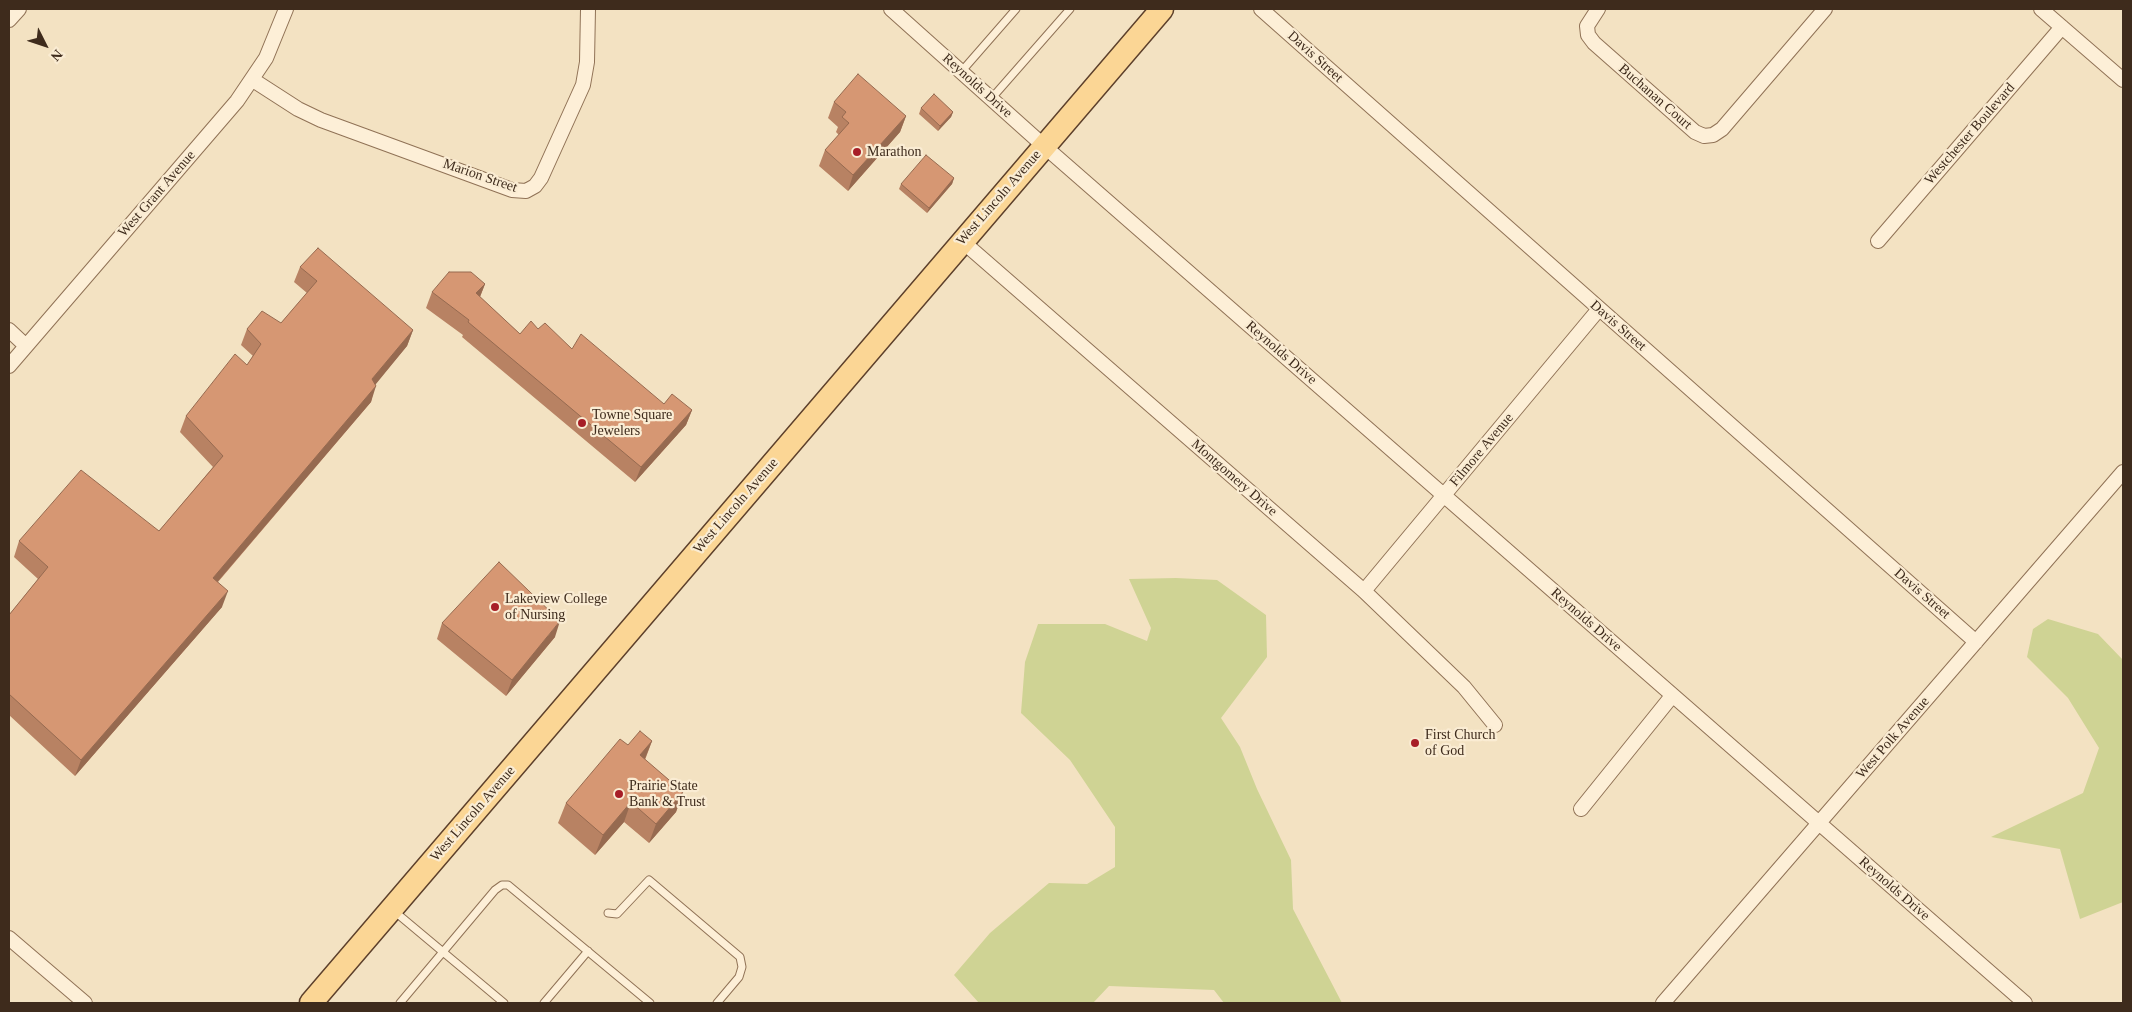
<!DOCTYPE html>
<html>
<head>
<meta charset="utf-8">
<style>
	body { margin:0 }
	#map { position:relative; width:2132px; height:1012px; overflow:hidden; background:#f3e2c2; font-family:Georgia,serif }
	canvas { display:block }
	.frame { position:absolute; inset:0; border:10px solid #3e2b1c; pointer-events:none }
	.north { position:absolute; left:20px; top:20px; width:50px; height:50px; -webkit-text-stroke:4px #faecd3; paint-order:stroke; rotate:131deg; font-size:14px; font-weight:700; line-height:20px; text-align:center; color:#3e2b1c }
	.north::after { content:''; display:block; margin:auto; width:18px; height:22px; background:#3e2b1c; clip-path:polygon(50% 0,100% 100%,50% 72%,0 100%) }
</style>
</head>
<body>
<div id="map">
<canvas width="2132" height="1012"></canvas>
<div class="frame"></div>
<div class="north">N</div>
</div>
<script>
const c = document.querySelector('canvas').getContext('2d');
c.lineJoin = 'round';
function fill(path, color) { c.fillStyle = color; c.fill(path, 'evenodd'); }
const toPath = rows => new Path2D(rows.map(r => 'M' + r).join(''));
function strokePath(path, color, width, dash) { c.strokeStyle = color; c.lineWidth = width; c.lineCap = dash ? 'butt' : 'round'; c.setLineDash(dash || []); c.stroke(path); }
function write(font, color, halo, rows, align = 'center') {
  c.font = font + ' Georgia,serif'; c.lineWidth = 4.5; c.setLineDash([]); c.textBaseline = 'middle'; c.strokeStyle = halo; c.fillStyle = color; for (const [text, x, y, turn = 0] of rows) {
    c.save(); c.translate(x, y); c.rotate((+turn || 0) * Math.PI / 180); c.textAlign = isNaN(turn) ? turn : align; if (halo) c.strokeText(text, 0, 0); c.fillText(text, 0, 0); c.restore();
  }
}
fill(toPath([
	[1176,578,1217,580,1266,615,1267,657,1221,718,1240,747,1257,789,1291,860,1293,909,1342,1003,1224,1003,1214,990,1109,986,1093,1003,979,1003,954,975,990,933,1049,883,1087,884,1115,867,1115,827,1070,760,1021,713,1025,662,1038,624,1105,624,1147,641,1151,628,1129,579],
	[2048,619,2098,634,2123,660,2123,902,2080,919,2060,849,1991,837,2083,793,2099,748,2068,698,2027,657,2033,629]
]), '#cfd394');
const lane = toPath([
	[961,72,1016,9],
	[991,99,1070,9],
	[394,911,504,1003],
	[608,913,617,914,649,880,740,957,742,967,739,977,717,1003],
	[400,1003,495,890,502,885,508,885,650,1003],
	[544,1003,588,951]
]);
const street = toPath([
	[891,9,1044,146,2025,1003],
	[1261,9,1976,642],
	[1598,9,1587,26,1588,35,1594,43,1695,132,1704,136,1713,135,1722,129,1825,9],
	[2041,9,2123,80],
	[9,20,19,9],
	[253,80,298,109,321,120,512,190,526,191,535,186,541,178,583,85,587,62,588,9],
	[962,241,1364,591,1464,687,1495,725],
	[1878,241,2062,27],
	[9,330,26,346],
	[9,366,237,101,266,58,286,9],
	[1364,591,1599,309],
	[1581,809,1672,696],
	[9,938,85,1003],
	[1663,1003,2123,472]
]);
const primary = toPath([
	[311,1003,1162,9]
]);
strokePath(lane, '#907256', 9);
strokePath(street, '#907256', 16);
strokePath(primary, '#5d402b', 25);
strokePath(lane, '#fdefd7', 7);
strokePath(street, '#fdefd7', 14);
strokePath(primary, '#fbd695', 22);
fill(toPath([
	[834,102,906,116,900,132,848,191,819,166,825,150,839,135,836,132,838,127,828,118],
	[921,108,953,112,951,117,938,131,919,114],
	[954,178,952,184,927,213,899,189,901,184],
	[300,267,413,330,407,346,375,384,371,402,218,582,222,607,75,776,9,715,9,615,38,579,14,557,19,541,159,531,213,467,180,432,186,416,247,365,253,356,241,345,247,329,281,323,307,293,294,282],
	[485,284,480,297,520,334,538,329,664,404,692,410,686,425,635,482,462,337,463,335,426,308,432,292],
	[442,623,555,637,506,696,437,639],
	[652,741,645,760,683,792,676,812,649,843,624,822,595,855,558,823,566,803,628,745]
]), '#b88263');
fill(toPath([
	[953,112,951,117,938,131,940,126],
	[906,116,900,132,848,191,853,175],
	[954,178,952,184,927,213,929,208],
	[485,284,479,299,476,293],
	[413,330,407,346,367,395,372,379],
	[376,386,371,402,207,594,213,578],
	[692,410,686,425,635,482,641,467],
	[228,591,222,607,75,776,81,760],
	[560,621,555,637,506,696,512,680],
	[652,741,644,761,640,755],
	[683,792,676,812,649,843,656,824],
	[631,802,624,822,595,855,603,835]
]), '#966a50');
const building = toPath([
	[858,74,906,116,853,175,825,150,849,123,842,117,846,112,834,102,858,74],
	[934,94,953,112,940,126,921,108,934,94],
	[926,155,954,178,929,208,901,184,926,155],
	[318,248,413,330,372,379,376,386,213,578,228,591,81,760,9,694,9,615,48,567,19,541,81,470,159,531,223,456,186,416,235,354,247,365,261,344,247,329,262,311,281,323,317,281,300,267,318,248],
	[449,272,471,272,485,284,476,293,520,334,531,321,538,329,545,323,572,349,581,334,664,404,672,394,692,410,641,467,468,322,469,320,432,292,449,272],
	[499,562,560,621,512,680,442,623,499,562],
	[640,731,652,741,640,755,683,792,656,824,631,802,603,835,566,803,620,739,628,745,640,731]
]);
fill(building, '#d69773');
strokePath(building, '#966a50', 1);
for (const [x, y, r, color] of [
	[857,152,5,"#a71e27"],
	[582,423,5,"#a71e27"],
	[495,607,5,"#a71e27"],
	[1415,743,5,"#a71e27"],
	[619,794,5,"#a71e27"]
]) { const dot = new Path2D(); dot.arc(x, y, r, 0, 2 * Math.PI); c.fillStyle = color; c.fill(dot); strokePath(dot, '#faecd3', 2); }
write('14px', '#3e2b1c', '#faecd3', [
	["Davis Street",1315,57,42],
	["Reynolds Drive",977,86,42],
	["Buchanan Court",1655,97,41],
	["Westchester Boulevard",1970,134,-49],
	["Marion Street",480,176,19],
	["West Grant Avenue",157,194,-49],
	["West Lincoln Avenue",999,198,-49],
	["Davis Street",1618,326,41],
	["Reynolds Drive",1281,353,41],
	["Filmore Avenue",1482,450,-50],
	["Montgomery Drive",1234,478,41],
	["West Lincoln Avenue",736,506,-49],
	["Davis Street",1922,594,41],
	["Reynolds Drive",1586,620,41],
	["West Polk Avenue",1893,738,-49],
	["West Lincoln Avenue",473,814,-49],
	["Reynolds Drive",1894,889,41]
]);
write('14px', '#3e2b1c', '#faecd3', [
	["Marathon",867,152],
	["Towne Square",592,415],
	["Jewelers",592,431],
	["Lakeview College",505,599],
	["of Nursing",505,615],
	["First Church",1425,735],
	["of God",1425,751],
	["Prairie State",629,786],
	["Bank & Trust",629,802]
], 'left');
</script>
</body>
</html>
